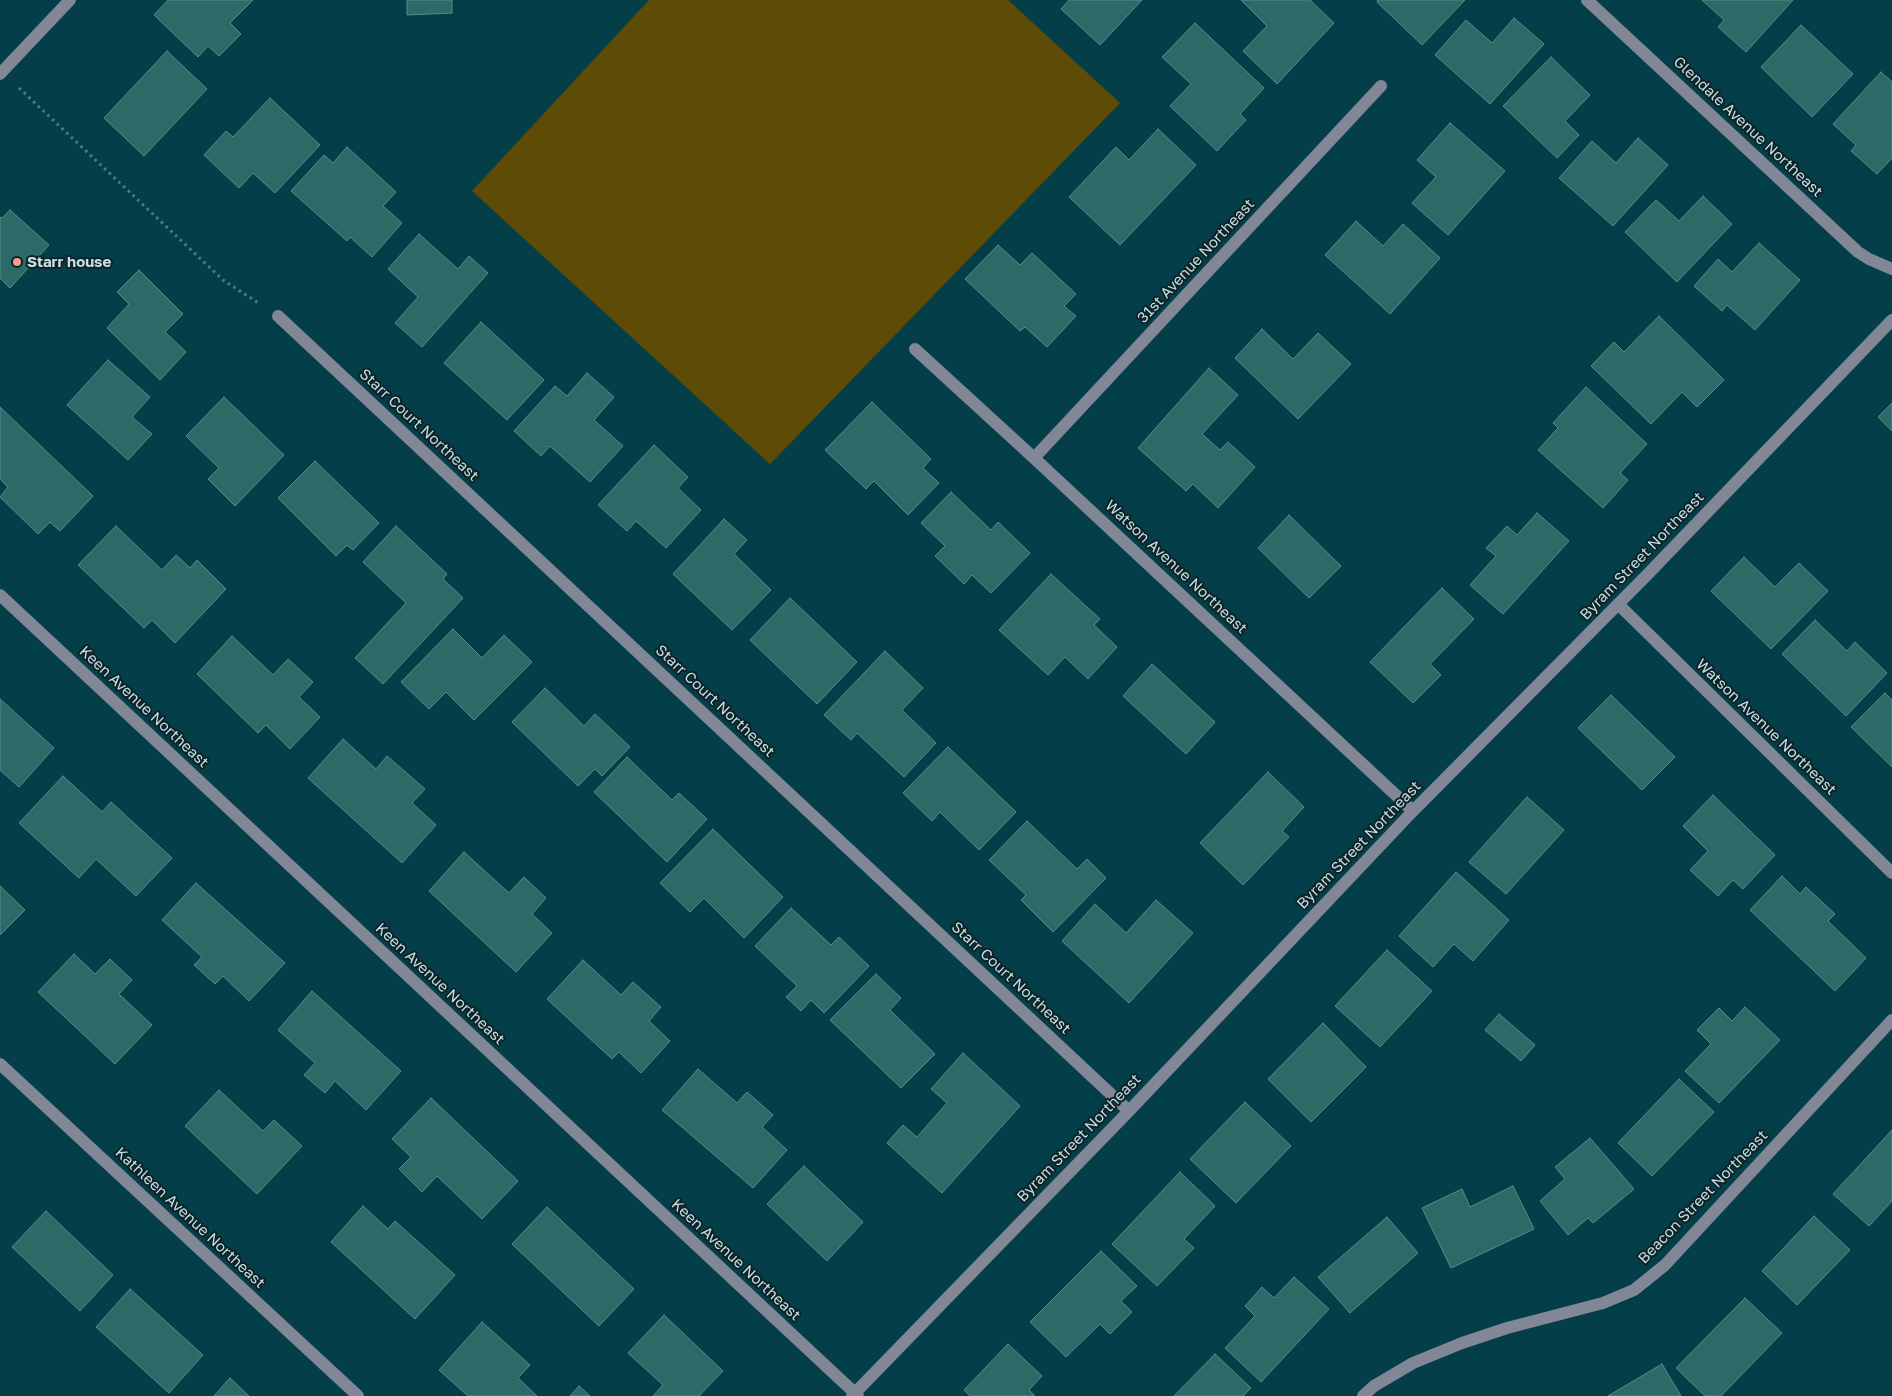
<!DOCTYPE html>
<html>
<head>
<meta charset="utf-8">
<style>
	body { margin:0 }
	canvas { display:block; background:#043f49 }
</style>
</head>
<body>
<canvas width="1892" height="1396"></canvas>
<script>
const c = document.querySelector('canvas').getContext('2d');
c.lineJoin = 'round';
function fill(path, color) { c.fillStyle = color; c.fill(path, 'evenodd'); }
const toPath = rows => new Path2D(rows.map(r => 'M' + r).join(''));
function strokePath(path, color, width, dash) { c.strokeStyle = color; c.lineWidth = width; c.lineCap = dash ? 'butt' : 'round'; c.setLineDash(dash || []); c.stroke(path); }
function write(font, color, halo, rows, align = 'center') {
  c.font = font + ' "Golos Text",sans-serif'; c.lineWidth = 4; c.setLineDash([]); c.textBaseline = 'middle'; c.strokeStyle = halo; c.fillStyle = color; for (const [text, x, y, turn = 0] of rows) {
    c.save(); c.translate(x, y); c.rotate((+turn || 0) * Math.PI / 180); c.textAlign = isNaN(turn) ? turn : align; if (halo) c.strokeText(text, 0, 0); c.fillText(text, 0, 0); c.restore();
  }
}
fill(toPath([
	[649,0,1008,0,1120,103,770,464,472,191]
]), '#5e4b05');
const building = toPath([
	[168,0,253,0,230,23,241,34,219,56,208,46,198,57,154,15,168,0],
	[407,0,452,0,452,13,407,15,407,0],
	[1069,0,1142,0,1100,45,1061,9,1069,0],
	[1241,0,1310,0,1334,23,1277,84,1243,51,1267,26,1241,0],
	[1378,0,1465,0,1422,45,1377,2,1378,0],
	[1702,0,1793,0,1746,52,1718,27,1724,20,1702,0],
	[1514,18,1544,44,1490,104,1435,55,1466,20,1492,43,1514,18],
	[1195,23,1264,88,1240,114,1246,120,1217,151,1170,106,1191,84,1162,57,1195,23],
	[1801,25,1853,74,1812,117,1761,67,1801,25],
	[167,51,207,89,144,156,104,118,167,51],
	[1551,57,1590,95,1565,121,1579,135,1557,158,1503,106,1551,57],
	[1881,72,1892,82,1892,158,1877,174,1851,151,1856,145,1833,124,1881,72],
	[270,98,320,145,275,193,253,173,239,188,204,155,226,131,233,137,270,98],
	[1450,123,1505,171,1448,235,1412,203,1436,177,1417,160,1450,123],
	[1158,129,1196,165,1120,245,1069,197,1116,147,1129,160,1158,129],
	[1638,138,1668,165,1613,226,1559,178,1592,141,1616,163,1638,138],
	[347,147,396,192,383,206,402,223,372,257,350,237,347,241,291,191,324,155,333,163,347,147],
	[1703,196,1732,224,1677,282,1625,232,1656,200,1679,221,1703,196],
	[10,210,49,245,10,288,0,278,0,217,2,218,10,210],
	[1356,221,1383,246,1403,224,1440,258,1390,314,1325,255,1356,221],
	[419,234,458,269,469,256,488,273,422,347,395,323,418,297,388,269,419,234],
	[1759,243,1800,280,1755,330,1727,305,1722,311,1694,286,1718,259,1732,272,1759,243],
	[998,245,1020,265,1032,253,1076,294,1064,306,1076,316,1047,347,1025,327,1020,331,965,279,998,245],
	[139,270,183,314,165,332,186,352,160,380,107,328,129,304,117,292,139,270],
	[1659,316,1724,380,1697,407,1682,392,1651,424,1591,366,1614,342,1624,352,1659,316],
	[481,322,544,380,507,420,444,363,481,322],
	[1262,329,1293,359,1318,333,1351,364,1298,419,1235,358,1262,329],
	[108,360,150,397,132,417,152,434,128,460,67,405,108,360],
	[1209,368,1238,395,1202,434,1220,450,1228,442,1255,467,1218,508,1193,484,1186,491,1138,448,1209,368],
	[587,373,614,397,594,420,623,446,590,482,550,446,541,456,514,431,555,386,567,396,587,373],
	[1586,387,1647,444,1620,473,1628,480,1603,508,1538,450,1558,428,1553,423,1586,387],
	[224,397,284,455,235,506,208,479,219,468,186,436,224,397],
	[872,402,931,459,923,468,939,483,908,515,874,481,866,489,825,450,872,402],
	[1892,403,1892,431,1878,417,1892,403],
	[0,407,93,496,60,531,50,522,38,534,0,497,8,487,0,479,0,407],
	[654,445,688,477,678,488,701,510,666,548,636,521,627,531,598,505,654,445],
	[315,461,379,523,353,550,347,545,336,556,278,498,315,461],
	[951,492,991,530,998,522,1030,553,991,593,972,575,964,584,935,556,945,546,921,523,951,492],
	[1537,513,1569,541,1503,614,1470,585,1496,556,1486,548,1507,526,1517,535,1537,513],
	[1289,515,1341,566,1309,598,1258,548,1289,515],
	[724,519,747,540,734,554,771,590,732,630,673,574,724,519],
	[116,526,162,570,176,555,190,568,197,560,226,589,175,643,152,620,144,628,78,565,116,526],
	[396,526,447,574,443,579,463,598,383,684,355,658,406,603,363,562,396,526],
	[1744,557,1775,587,1799,563,1828,591,1771,649,1711,591,1744,557],
	[1051,574,1100,619,1094,625,1117,647,1088,679,1065,657,1048,675,999,630,1051,574],
	[1442,588,1474,619,1430,664,1441,675,1413,703,1370,662,1442,588],
	[790,598,857,662,817,704,750,640,790,598],
	[1815,620,1847,651,1855,642,1887,673,1846,716,1782,654,1815,620],
	[453,629,482,658,504,635,532,662,474,720,446,692,429,709,401,682,453,629],
	[232,636,273,675,288,659,313,682,299,697,320,717,290,749,266,725,258,733,197,674,232,636],
	[885,651,923,688,902,710,936,743,904,777,857,733,851,740,824,715,885,651],
	[1152,664,1215,722,1186,754,1123,696,1152,664],
	[545,688,584,726,595,714,630,747,602,776,595,769,578,786,512,722,545,688],
	[1885,693,1892,700,1892,767,1851,727,1885,693],
	[1611,695,1675,757,1642,790,1578,728,1611,695],
	[0,699,54,748,19,787,0,770,0,699],
	[343,739,376,769,387,756,425,789,412,803,436,825,402,863,308,778,343,739],
	[948,747,1016,812,979,850,940,812,932,821,903,793,948,747],
	[627,757,672,800,679,793,707,819,667,862,594,792,627,757],
	[1268,772,1304,807,1282,831,1289,837,1243,885,1200,843,1268,772],
	[63,776,102,812,111,802,172,858,136,896,96,859,79,878,19,823,63,776],
	[1713,795,1775,855,1743,889,1733,880,1718,896,1690,870,1708,851,1683,826,1713,795],
	[1527,797,1564,830,1506,894,1469,862,1527,797],
	[1027,821,1077,869,1087,859,1106,878,1053,932,1021,900,1026,895,989,860,1027,821],
	[713,829,783,897,744,938,704,898,690,912,660,883,713,829],
	[464,852,509,893,524,877,546,898,532,914,552,933,516,972,429,891,464,852],
	[1456,872,1509,920,1473,961,1454,944,1433,967,1399,936,1456,872],
	[1782,876,1800,894,1806,887,1835,914,1828,921,1866,958,1835,991,1750,910,1782,876],
	[196,883,285,963,249,1001,223,976,215,984,194,965,202,957,162,920,196,883],
	[0,886,25,910,0,935,0,886],
	[1156,900,1193,933,1129,1003,1062,941,1095,904,1126,933,1156,900],
	[791,908,831,945,839,937,869,966,824,1013,811,1000,801,1011,786,997,797,986,755,946,791,908],
	[1387,950,1432,991,1380,1047,1335,1006,1387,950],
	[74,954,95,974,110,959,132,980,119,994,152,1025,115,1064,38,992,74,954],
	[583,960,621,995,633,982,661,1007,649,1021,670,1041,641,1073,619,1052,612,1059,547,999,583,960],
	[876,974,901,998,890,1010,935,1054,901,1088,830,1020,876,974],
	[312,991,401,1071,366,1110,335,1081,325,1093,304,1075,315,1063,278,1030,312,991],
	[1745,1007,1780,1040,1719,1103,1685,1071,1711,1044,1697,1030,1719,1008,1732,1021,1745,1007],
	[1499,1014,1535,1045,1521,1061,1485,1030,1499,1014],
	[1323,1023,1366,1067,1311,1122,1268,1079,1323,1023],
	[963,1053,1020,1106,942,1193,887,1143,903,1125,917,1137,947,1103,931,1089,963,1053],
	[698,1069,737,1103,747,1092,773,1115,762,1127,787,1150,753,1188,662,1110,698,1069],
	[1679,1079,1714,1112,1652,1176,1618,1143,1679,1079],
	[219,1090,263,1131,274,1120,302,1146,257,1194,185,1126,219,1090],
	[431,1098,518,1181,482,1219,437,1176,422,1192,399,1169,411,1157,392,1139,431,1098],
	[1245,1102,1291,1146,1236,1203,1190,1159,1245,1102],
	[1892,1130,1892,1201,1869,1226,1833,1194,1892,1130],
	[1590,1138,1634,1189,1593,1223,1588,1218,1568,1235,1540,1201,1565,1179,1555,1167,1590,1138],
	[804,1166,863,1222,827,1261,767,1204,804,1166],
	[1180,1172,1215,1206,1184,1239,1194,1248,1157,1286,1112,1244,1180,1172],
	[1513,1186,1534,1229,1451,1268,1422,1208,1462,1189,1470,1207,1513,1186],
	[363,1206,388,1229,395,1221,455,1275,415,1319,331,1242,363,1206],
	[547,1207,634,1289,599,1326,512,1244,547,1207],
	[46,1211,113,1275,80,1311,12,1247,46,1211],
	[1814,1216,1850,1250,1797,1305,1762,1271,1814,1216],
	[1387,1217,1418,1253,1350,1313,1318,1277,1387,1217],
	[1101,1251,1137,1286,1121,1301,1132,1312,1110,1334,1100,1324,1066,1357,1030,1322,1101,1251],
	[1294,1277,1329,1309,1261,1382,1225,1348,1255,1316,1245,1306,1262,1287,1274,1298,1294,1277],
	[130,1289,203,1355,169,1393,96,1327,130,1289],
	[1745,1298,1782,1333,1721,1396,1705,1396,1676,1368,1745,1298],
	[664,1315,723,1371,699,1396,653,1396,663,1385,628,1353,664,1315],
	[482,1322,530,1365,518,1378,537,1396,468,1396,439,1370,482,1322],
	[1008,1344,1042,1376,1029,1390,1035,1396,970,1396,964,1390,1008,1344],
	[1215,1354,1251,1388,1243,1396,1174,1396,1215,1354],
	[1662,1364,1681,1396,1608,1396,1662,1364],
	[230,1378,249,1396,214,1396,230,1378],
	[579,1386,590,1396,570,1396,579,1386]
]);
fill(building, '#2c6a67');
strokePath(building, '#568c89', 1);
strokePath(toPath([
	[19,88,223,280,260,304]
]), '#4e7c84', 3, [2.5, 4]);
strokePath(toPath([
	[1587,0,1858,252,1869,259,1892,269],
	[0,74,70,0],
	[278,316,1129,1111],
	[915,349,1034,458,1413,811],
	[1034,458,1381,86],
	[0,595,858,1396],
	[1618,604,1892,873],
	[0,1064,358,1396],
	[852,1396,1129,1111,1413,811,1647,575,1892,320],
	[1363,1396,1374,1386,1413,1363,1462,1343,1507,1328,1603,1303,1634,1290,1665,1265,1892,1020]
]), '#818797', 12);
for (const [x, y, r, color] of [
	[17,262,5,"#f49d8c"]
]) { const dot = new Path2D(); dot.arc(x, y, r, 0, 2 * Math.PI); c.fillStyle = color; c.fill(dot); strokePath(dot, '#0d2327', 2); }
write('15px', '#c5dfe4', '#0d2327', [
	["Glendale Avenue Northeast",1748,127,43],
	["31st Avenue Northeast",1196,261,-47],
	["Starr Court Northeast",419,425,43],
	["Byram Street Northeast",1642,556,-46],
	["Watson Avenue Northeast",1176,567,43],
	["Starr Court Northeast",715,701,43],
	["Keen Avenue Northeast",144,707,43],
	["Watson Avenue Northeast",1766,727,44],
	["Byram Street Northeast",1359,845,-46],
	["Starr Court Northeast",1011,978,43],
	["Keen Avenue Northeast",440,984,43],
	["Byram Street Northeast",1079,1138,-46],
	["Beacon Street Northeast",1703,1197,-46],
	["Kathleen Avenue Northeast",190,1218,43],
	["Keen Avenue Northeast",736,1260,43]
]);
write('bold 15px', '#c5dfe4', '#0d2327', [
	["Starr house",27,262]
], 'left');
</script>
</body>
</html>
